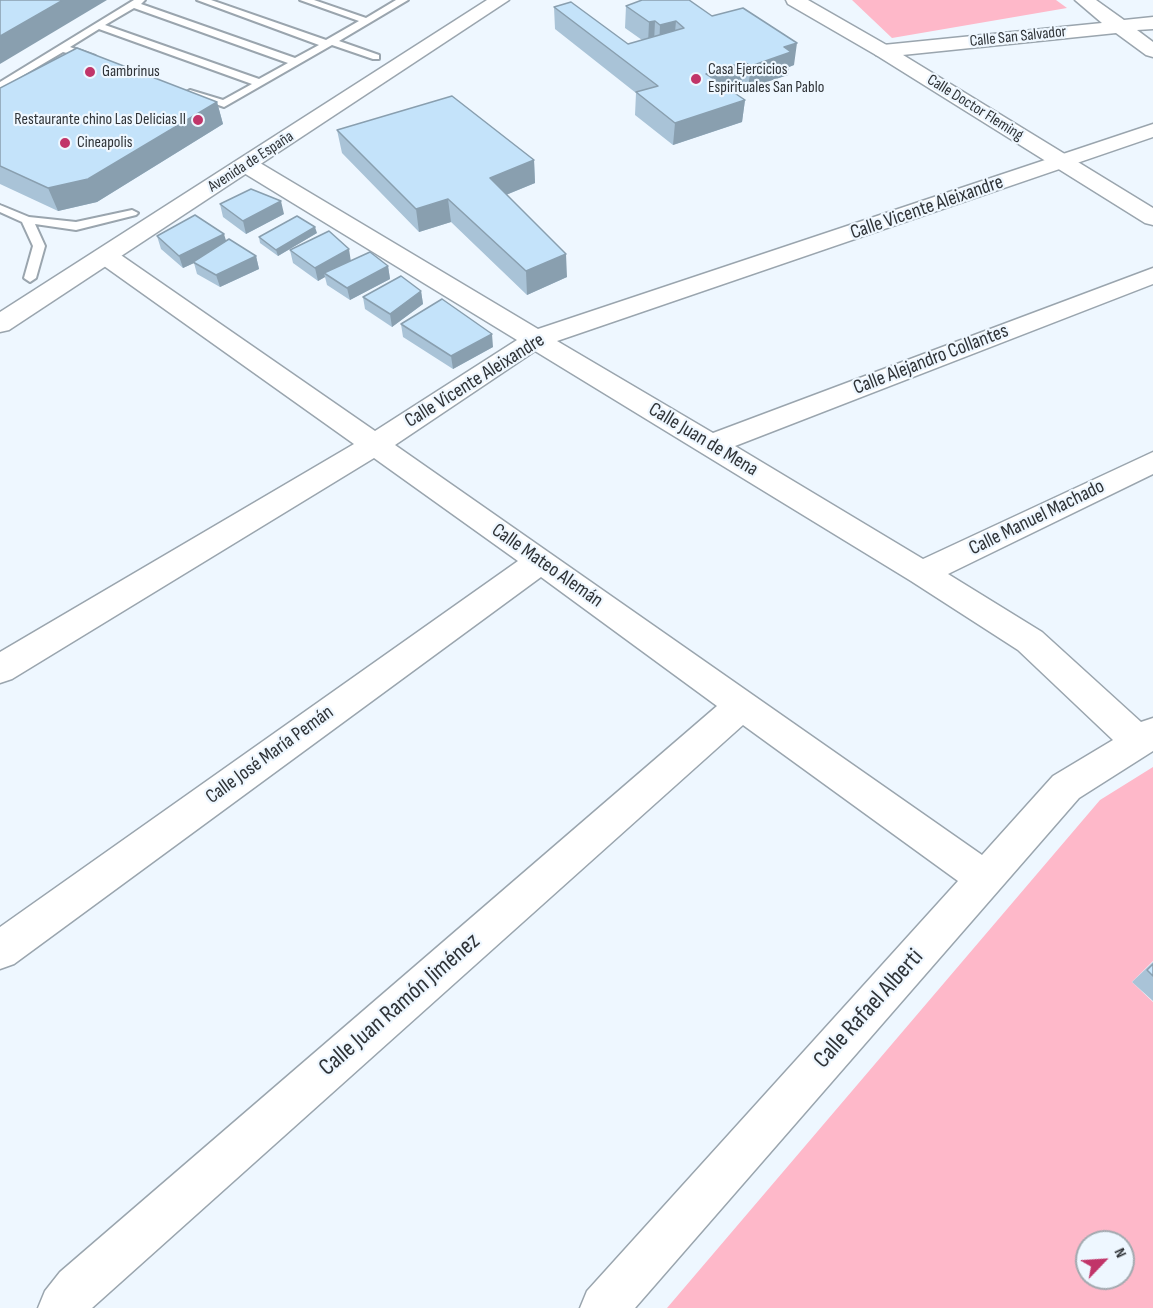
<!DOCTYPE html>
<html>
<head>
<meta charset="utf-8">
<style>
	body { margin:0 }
	#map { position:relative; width:1153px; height:1308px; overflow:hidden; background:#eef7ff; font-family:"Sofia Sans Condensed",sans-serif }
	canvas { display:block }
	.north { position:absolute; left:1075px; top:1230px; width:60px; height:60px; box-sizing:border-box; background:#eef7ff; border:2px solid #a2a9af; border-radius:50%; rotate:65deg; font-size:16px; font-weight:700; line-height:24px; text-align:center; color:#2f3337 }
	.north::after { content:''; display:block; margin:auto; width:21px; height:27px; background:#c13569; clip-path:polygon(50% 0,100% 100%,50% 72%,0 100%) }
</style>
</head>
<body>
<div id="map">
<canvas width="1153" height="1308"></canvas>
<div class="north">N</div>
</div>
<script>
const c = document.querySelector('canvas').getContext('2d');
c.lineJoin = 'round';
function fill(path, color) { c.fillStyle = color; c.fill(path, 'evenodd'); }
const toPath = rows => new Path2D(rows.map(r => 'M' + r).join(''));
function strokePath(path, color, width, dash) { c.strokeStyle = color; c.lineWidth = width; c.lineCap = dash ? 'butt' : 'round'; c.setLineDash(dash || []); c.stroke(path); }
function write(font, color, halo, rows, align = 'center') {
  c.font = font + ' "Sofia Sans Condensed",sans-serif'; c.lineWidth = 4.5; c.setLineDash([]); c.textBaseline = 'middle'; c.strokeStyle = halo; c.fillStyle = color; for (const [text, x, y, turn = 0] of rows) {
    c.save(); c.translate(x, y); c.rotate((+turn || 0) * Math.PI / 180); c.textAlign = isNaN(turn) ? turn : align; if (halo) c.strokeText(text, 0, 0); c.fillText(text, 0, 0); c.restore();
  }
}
fill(toPath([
	[852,0,1056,0,1067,8,892,38],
	[1153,767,1153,961,1132,982,1153,1002,1153,1308,667,1308,1100,800],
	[1087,1242,1123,1242,1123,1278,1087,1278]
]), '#feb8c9');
const lane = toPath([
	[134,0,145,0,141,4,295,58,319,45,197,0,211,0,326,40,359,21,300,0,314,0,366,18,396,0,408,0,339,41,379,55,379,59,373,59,332,45,224,107,185,93,190,90,223,100,252,84,99,29,70,47,95,56,95,60,63,52,0,89,0,82,134,0],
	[134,8,288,63,259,79,105,25,134,8],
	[0,205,29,217,76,222,132,210,138,213,136,215,76,230,35,224,45,246,36,278,30,282,24,278,33,246,22,222,0,212,0,205]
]);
const street = toPath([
	[1075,0,1096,0,1124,20,1153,17,1153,29,1137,30,1153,42,1153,57,1146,55,1116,33,883,57,876,55,873,51,876,47,883,45,1102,23,1075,0],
	[1153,124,1153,137,557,341,713,433,1153,268,1153,284,735,446,923,559,1153,452,1153,474,948,574,1042,632,1141,722,1153,718,1153,751,1079,798,635,1308,580,1308,587,1291,958,881,743,725,92,1308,38,1308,45,1291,60,1272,717,706,541,577,14,964,0,969,0,927,518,561,374,458,12,679,0,683,0,652,354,444,97,261,94,256,97,251,106,249,115,251,375,431,517,340,239,170,236,165,239,160,247,158,255,160,538,329,1153,124],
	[535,351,911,581,1018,650,1113,740,1053,776,982,855,395,445,535,351]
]);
const secondary = toPath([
	[786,0,808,0,890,47,1153,208,1153,225,1145,223,876,55,788,4,786,0]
]);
const primary = toPath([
	[487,0,509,0,9,330,0,332,0,312,487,0]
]);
strokePath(lane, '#9aa5ae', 4);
strokePath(street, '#9aa5ae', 3);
strokePath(secondary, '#9aa5ae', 3);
strokePath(primary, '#9aa5ae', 3);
fill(lane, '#fff');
fill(street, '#fff');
fill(secondary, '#fff');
fill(primary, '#fff');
fill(toPath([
	[626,6,712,16,794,65,789,67,788,75,748,88,741,84,727,88,745,100,742,122,673,145,635,115,636,93,555,29,554,7,628,44,642,40,625,28],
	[0,88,217,102,223,124,97,202,58,211,0,184],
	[337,130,534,160,535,183,506,195,567,277,527,295,451,222,419,232,342,153],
	[220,204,284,214,246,234,223,217],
	[317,233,278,256,260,243,259,237],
	[157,236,226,240,256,256,259,269,220,287,197,274,194,263,183,268,161,249],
	[290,250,388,266,390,279,350,300,327,285,325,277,318,281,293,263],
	[421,291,423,304,392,327,365,309,363,297],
	[401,324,493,347,453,369,403,337],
	[1153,962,1153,1001,1132,982]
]), '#a9c3d7');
fill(toPath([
	[63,0,107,0,0,64,0,36],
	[655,21,654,43,648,44,649,22],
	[676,21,674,43,659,47,660,25],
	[797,43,794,65,789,67,788,75,748,88,751,66,784,47],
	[744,62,741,84,703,96,706,74],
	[745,100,742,122,673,145,675,123],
	[217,102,223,124,97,202,58,211,48,188],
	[534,160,535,183,491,201,490,178],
	[448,199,451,222,419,232,416,209],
	[281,201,284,214,246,234,243,221],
	[315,227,317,233,278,256,276,250],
	[224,234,228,247,193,262,194,263,183,268,179,256],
	[349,249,351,262,324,273,325,277,318,281,315,268],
	[566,254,567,277,527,295,526,271],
	[256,256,259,269,220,287,216,275],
	[388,266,390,279,350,300,347,288],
	[421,291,423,304,392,327,390,314],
	[492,334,493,347,453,369,451,356]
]), '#899faf');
const building = toPath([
	[0,0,63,0,0,36,0,0],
	[642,0,689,0,712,16,743,8,797,43,784,47,791,52,751,66,744,62,706,74,745,100,675,123,636,92,658,86,554,7,571,2,628,44,684,28,676,21,660,25,655,21,649,22,626,6,642,0],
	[77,48,217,102,88,179,48,188,0,166,0,88,77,48],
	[452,96,534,160,490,178,566,254,526,271,448,199,416,209,337,130,452,96],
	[251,189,281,201,243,221,220,204,251,189],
	[195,215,224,234,179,256,157,236,195,215],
	[297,216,315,227,276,250,259,237,297,216],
	[329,231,349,249,315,268,290,250,329,231],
	[229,239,256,256,216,275,193,262,229,239],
	[370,252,388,266,347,288,324,273,370,252],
	[401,276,421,291,390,314,363,297,401,276],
	[442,299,492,334,451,356,401,324,442,299],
	[1153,964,1153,976,1147,970,1153,964]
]);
fill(building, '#c4e3fa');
strokePath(building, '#899faf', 1.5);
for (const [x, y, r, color] of [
	[90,72,6,"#c13569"],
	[696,79,6,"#c13569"],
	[198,120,6,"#c13569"],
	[65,143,6,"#c13569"]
]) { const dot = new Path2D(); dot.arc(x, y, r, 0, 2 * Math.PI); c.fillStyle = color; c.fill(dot); strokePath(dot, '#eef7ff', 2); }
write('16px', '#2f3337', '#eef7ff', [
	["Calle San Salvador",1018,37,-6],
	["Calle Doctor Fleming",975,108,32],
	["Avenida de España",251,162,-33]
]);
write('16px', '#2f3337', '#eef7ff', [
	["Casa Ejercicios",708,70],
	["Espirituales San Pablo",708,88],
	["Gambrinus",102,72],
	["Restaurante chino Las Delicias II",186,120,"right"],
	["Cineapolis",77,143]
], 'left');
write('20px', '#2f3337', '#eef7ff', [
	["Calle Vicente Aleixandre",927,208,-19],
	["Calle Alejandro Collantes",931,360,-21],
	["Calle Vicente Aleixandre",475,381,-32],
	["Calle Juan de Mena",703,440,31],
	["Calle Manuel Machado",1037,518,-26],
	["Calle Mateo Alemán",547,566,35],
	["Calle José María Pemán",270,755,-36]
]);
write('24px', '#2f3337', '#eef7ff', [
	["Calle Juan Ramón Jiménez",400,1005,-41],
	["Calle Rafael Alberti",869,1009,-48]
]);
</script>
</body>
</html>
